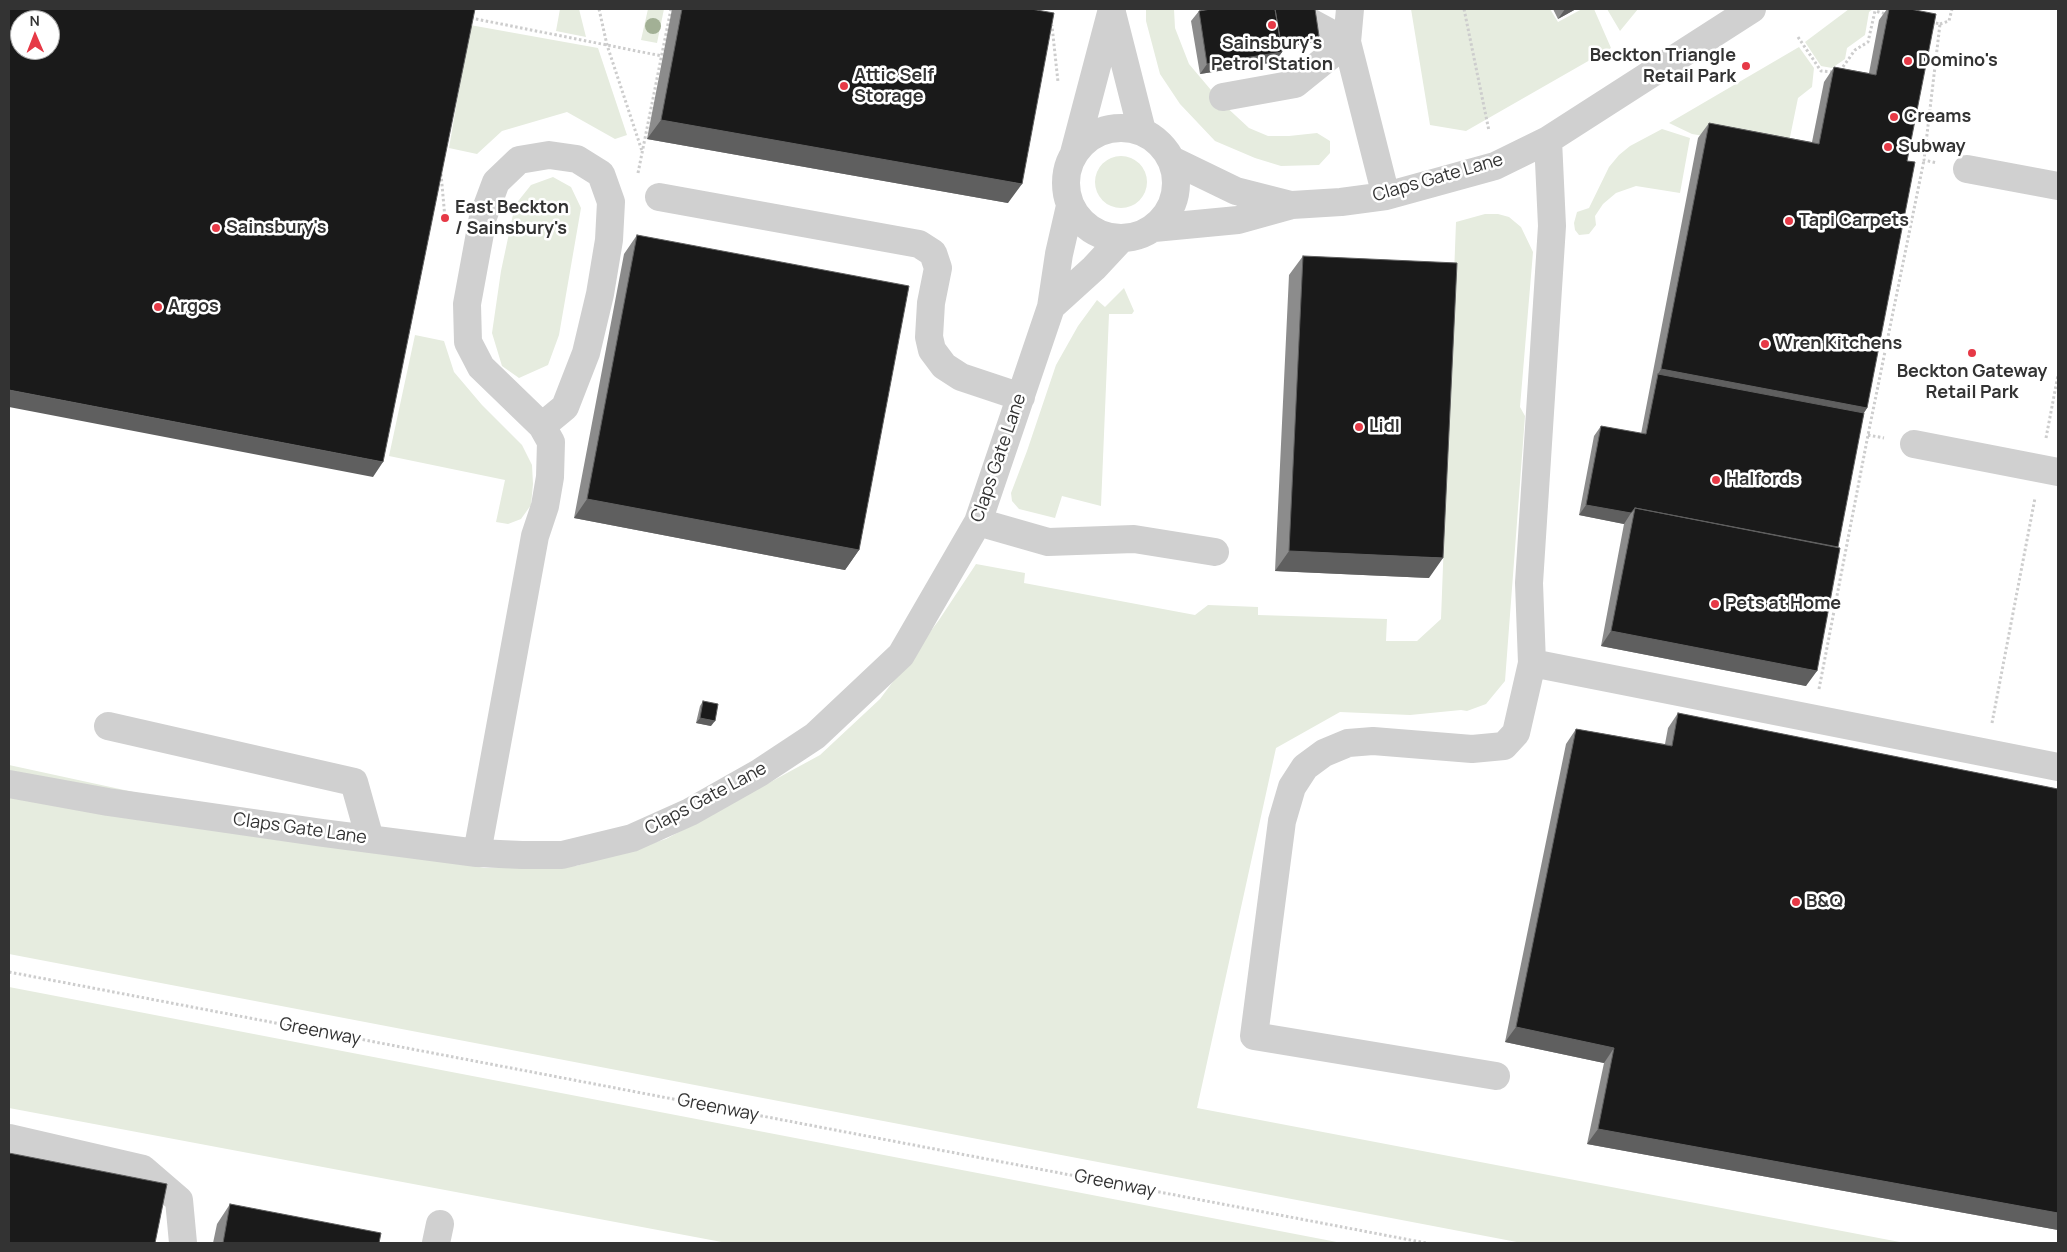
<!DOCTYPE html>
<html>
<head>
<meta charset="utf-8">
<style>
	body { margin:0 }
	#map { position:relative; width:2067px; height:1252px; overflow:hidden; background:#fff; font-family:Manrope,sans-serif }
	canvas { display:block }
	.frame { position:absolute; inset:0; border:10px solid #333; pointer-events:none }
	.north { position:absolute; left:10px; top:10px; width:50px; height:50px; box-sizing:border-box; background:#fff; border:1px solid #adadad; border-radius:50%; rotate:359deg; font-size:14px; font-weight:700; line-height:20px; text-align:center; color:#333 }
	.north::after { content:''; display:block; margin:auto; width:18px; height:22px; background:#e63946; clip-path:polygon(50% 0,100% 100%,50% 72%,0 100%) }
</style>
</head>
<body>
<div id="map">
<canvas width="2067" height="1252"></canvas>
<div class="frame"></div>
<div class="north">N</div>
</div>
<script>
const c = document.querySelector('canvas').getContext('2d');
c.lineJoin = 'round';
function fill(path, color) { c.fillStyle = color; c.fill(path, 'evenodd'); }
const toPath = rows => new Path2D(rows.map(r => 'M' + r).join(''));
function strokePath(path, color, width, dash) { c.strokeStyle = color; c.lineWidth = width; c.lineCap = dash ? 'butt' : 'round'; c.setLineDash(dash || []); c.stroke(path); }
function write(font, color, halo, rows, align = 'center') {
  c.font = font + ' Manrope,sans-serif'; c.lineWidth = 5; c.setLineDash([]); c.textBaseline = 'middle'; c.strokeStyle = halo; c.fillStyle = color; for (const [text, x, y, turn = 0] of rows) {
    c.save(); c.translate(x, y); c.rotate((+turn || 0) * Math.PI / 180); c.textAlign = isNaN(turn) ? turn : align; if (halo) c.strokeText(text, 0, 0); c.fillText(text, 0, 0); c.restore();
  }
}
fill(toPath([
	[560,9,579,9,586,37,556,31],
	[648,9,664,9,657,43,641,40],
	[1146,9,1174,9,1175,28,1189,64,1222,103,1249,128,1268,136,1289,136,1317,133,1330,141,1330,153,1319,165,1281,166,1255,158,1215,141,1180,104,1160,74,1146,21],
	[1411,9,1550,9,1558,22,1582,9,1594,9,1611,48,1466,131,1430,125],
	[1607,9,1638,9,1620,31],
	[1849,9,1873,9,1869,12,1865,35,1847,48,1845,59,1832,68,1821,66,1805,42],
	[470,25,598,48,627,135,615,139,567,112,502,131,477,154,449,148],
	[1799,47,1814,68,1812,87,1798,98,1789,142,1782,149,1692,134,1669,123],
	[1662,129,1690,138,1680,193,1636,186,1616,193,1603,204,1595,216,1596,225,1589,234,1579,235,1575,230,1574,223,1577,212,1589,208,1609,167,1619,155,1630,146],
	'1095 182a26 26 0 1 1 52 0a26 26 0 1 1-52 0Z',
	[553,177,571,187,581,208,559,335,548,365,519,378,502,366,492,333,501,271,515,205,531,185],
	[1485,214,1498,214,1509,217,1521,227,1533,252,1520,407,1525,416,1505,681,1486,704,1467,711,1461,710,1410,715,1340,712,1276,748,1197,1108,1905,1243,1522,1243,9,954,9,765,484,868,576,866,666,839,820,755,880,699,939,620,976,564,1025,573,1024,583,1195,615,1208,605,1258,607,1258,615,1387,619,1386,641,1417,641,1441,619,1456,222],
	[1124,288,1134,311,1132,314,1109,314,1101,506,1062,496,1055,518,1019,509,1012,501,1011,493,1027,451,1056,365,1078,326,1097,300,1105,307],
	[415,335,444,341,454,372,482,405,522,445,532,465,533,484,531,505,521,519,508,524,496,522,505,480,389,456],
	[9,987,1342,1243,727,1243,9,1108]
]), '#e6ecdf');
strokePath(toPath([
	[599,9,607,45,642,151],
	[1464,9,1489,131],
	[471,18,662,56],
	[1931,22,1940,24,1924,160,1937,163],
	[1940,24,1949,21,1952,9],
	[1050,25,1052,26,1058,82],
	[1798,37,1821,71,1834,72],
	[1840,71,1855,50,1868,42,1875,11,1886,14],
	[638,173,671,9],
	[441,174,445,218],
	[1868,435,1884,438],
	[2046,438,2058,375],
	[1819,689,1868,435,1924,160],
	[1992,723,2035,498],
	[9,972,1426,1243]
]), '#cdcdcd', 3, [2.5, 2.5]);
strokePath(toPath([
	[1286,9,1347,42,1386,196],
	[1112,13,1142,131],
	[1223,97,1295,84,1347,42,1350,9],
	'1066 183a55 55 0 1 1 110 0a55 55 0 1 1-110 0Z',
	[1074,153,1112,9],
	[1172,160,1236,191,1291,205],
	[1967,169,2058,186],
	[659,197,919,244,933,253,938,268,931,303,929,337,932,350,944,366,961,377,1021,397],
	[1154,228,1238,220,1292,205,1341,202,1386,196,1495,166,1548,140,1752,9],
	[1051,307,1094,268,1121,239],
	[1914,444,2058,472],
	[978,522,1048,542,1134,539,1215,552],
	[1532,663,2058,767],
	[108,726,354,782,370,839],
	[9,784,108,802,323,833,477,853,522,855,562,855,632,838,690,812,759,773,815,736,901,655,978,522,1051,307,1059,254,1070,206],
	[477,853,535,536,545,506,550,477,551,442,542,426,481,367,468,342,467,304,483,217,496,182,519,160,549,155,577,159,601,174,611,202,609,240,600,294,586,353,565,407,542,426],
	[1496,1076,1254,1036,1282,821,1292,787,1305,767,1324,753,1348,743,1373,741,1472,749,1504,746,1516,733,1532,663,1529,583,1552,226,1548,140],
	[9,1138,143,1169,179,1200,183,1243],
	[436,1243,440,1224]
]), '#d0d0d0', 28);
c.fillStyle = '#a2b095';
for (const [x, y] of [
	[653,26]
]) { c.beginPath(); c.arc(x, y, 8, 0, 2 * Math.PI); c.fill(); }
fill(toPath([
	[672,9,1031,9,1008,203,647,139],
	[1553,9,1576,9,1558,19],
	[1887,9,1910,9,1907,161,1867,408,1864,413,1806,686,1601,646,1624,524,1579,515,1594,436,1601,426,1641,434,1698,138,1709,123,1812,142,1824,82,1834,67,1869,73,1879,20],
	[1199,11,1316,42,1282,47,1282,52,1275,62,1200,74,1191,21],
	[637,235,859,550,845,570,574,518,624,254],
	[1303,256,1429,578,1275,571,1289,275],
	[703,701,711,726,696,723,700,706],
	[1678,713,2058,789,2058,1230,1587,1144,1604,1063,1505,1042,1566,744,1576,729,1665,744,1668,728],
	[230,1204,379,1243,213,1243,217,1224]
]), '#8c8c8c');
fill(toPath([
	[1565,9,1576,9,1558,19],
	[1319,36,1316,42,1273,49,1277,43],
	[1282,52,1275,62,1200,74,1207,64],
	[661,120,1022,184,1008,203,647,139],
	[1661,369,1867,408,1857,423,1658,374],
	[9,390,383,462,373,477,9,407],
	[587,499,859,550,845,570,574,518],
	[1586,505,1631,513,1624,524,1579,515],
	[1289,551,1443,558,1429,578,1275,571],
	[1611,631,1817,671,1806,686,1601,646],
	[700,718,715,721,711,726,696,723],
	[1516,1027,1614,1048,1604,1063,1505,1042],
	[1598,1129,2058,1213,2058,1230,1587,1144]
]), '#5f5f5f');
const building = toPath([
	[9,9,475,9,383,462,9,390,9,9],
	[20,20,50,20,50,50,20,50,20,20],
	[682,9,1031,9,1054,13,1022,184,661,120,682,9],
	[1211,9,1275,9,1282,52,1207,64,1199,11,1211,9],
	[1275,9,1315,9,1319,36,1281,43,1275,9],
	[1889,9,1910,9,1936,14,1907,161,1915,162,1867,408,1661,369,1709,123,1819,144,1834,67,1876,75,1889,9],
	[637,235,909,286,859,550,587,499,637,235],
	[1303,256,1457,263,1443,558,1289,551,1303,256],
	[1658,374,1864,413,1838,547,1635,508,1631,513,1586,505,1601,426,1646,434,1658,374],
	[1635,508,1840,548,1817,671,1611,631,1635,508],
	[703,701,718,704,715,721,700,718,703,701],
	[1678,713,2058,789,2058,1213,1598,1129,1614,1048,1516,1027,1576,729,1672,746,1678,713],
	[9,1153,167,1184,155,1243,9,1243,9,1153],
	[230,1204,381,1233,379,1243,223,1243,230,1204]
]);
fill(building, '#1a1a1a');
strokePath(building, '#5f5f5f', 1);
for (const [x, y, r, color] of [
	[1272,25,5,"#e63946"],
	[1908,61,5,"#e63946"],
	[1746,66,5,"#e63946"],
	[844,86,5,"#e63946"],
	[1894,117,5,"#e63946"],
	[1888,147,5,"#e63946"],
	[445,218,5,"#e63946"],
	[1789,221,5,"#e63946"],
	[216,228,5,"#e63946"],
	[158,307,5,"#e63946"],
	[1765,344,5,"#e63946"],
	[1972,353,5,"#e63946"],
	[1359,427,5,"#e63946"],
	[1716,480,5,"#e63946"],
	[1715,604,5,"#e63946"],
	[1796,902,5,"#e63946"]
]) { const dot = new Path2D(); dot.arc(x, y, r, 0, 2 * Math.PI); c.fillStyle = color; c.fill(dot); strokePath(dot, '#fff', 2); }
write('bold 18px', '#333', '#fff', [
	["Sainsbury's",1272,44,"center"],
	["Petrol Station",1272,65,"center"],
	["Beckton Triangle",1736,56,"right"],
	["Retail Park",1736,77,"right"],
	["Domino's",1918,61],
	["Attic Self",854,76],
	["Storage",854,97],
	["Creams",1904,117],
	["Subway",1898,147],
	["East Beckton",455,208],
	["/ Sainsbury's",455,229],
	["Tapi Carpets",1799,221],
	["Sainsbury's",226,228],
	["Argos",168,307],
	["Wren Kitchens",1775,344],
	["Beckton Gateway",1972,372,"center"],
	["Retail Park",1972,393,"center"],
	["Lidl",1369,427],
	["Halfords",1726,480],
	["Pets at Home",1725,604],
	["B&Q",1806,902]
], 'left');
write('18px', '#333', '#fff', [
	["Claps Gate Lane",1438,178,-16],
	["Claps Gate Lane",999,458,-71],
	["Claps Gate Lane",706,799,-28],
	["Claps Gate Lane",300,829,8],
	["Greenway",320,1032,11],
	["Greenway",718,1108,11],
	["Greenway",1115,1184,11]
]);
</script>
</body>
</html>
